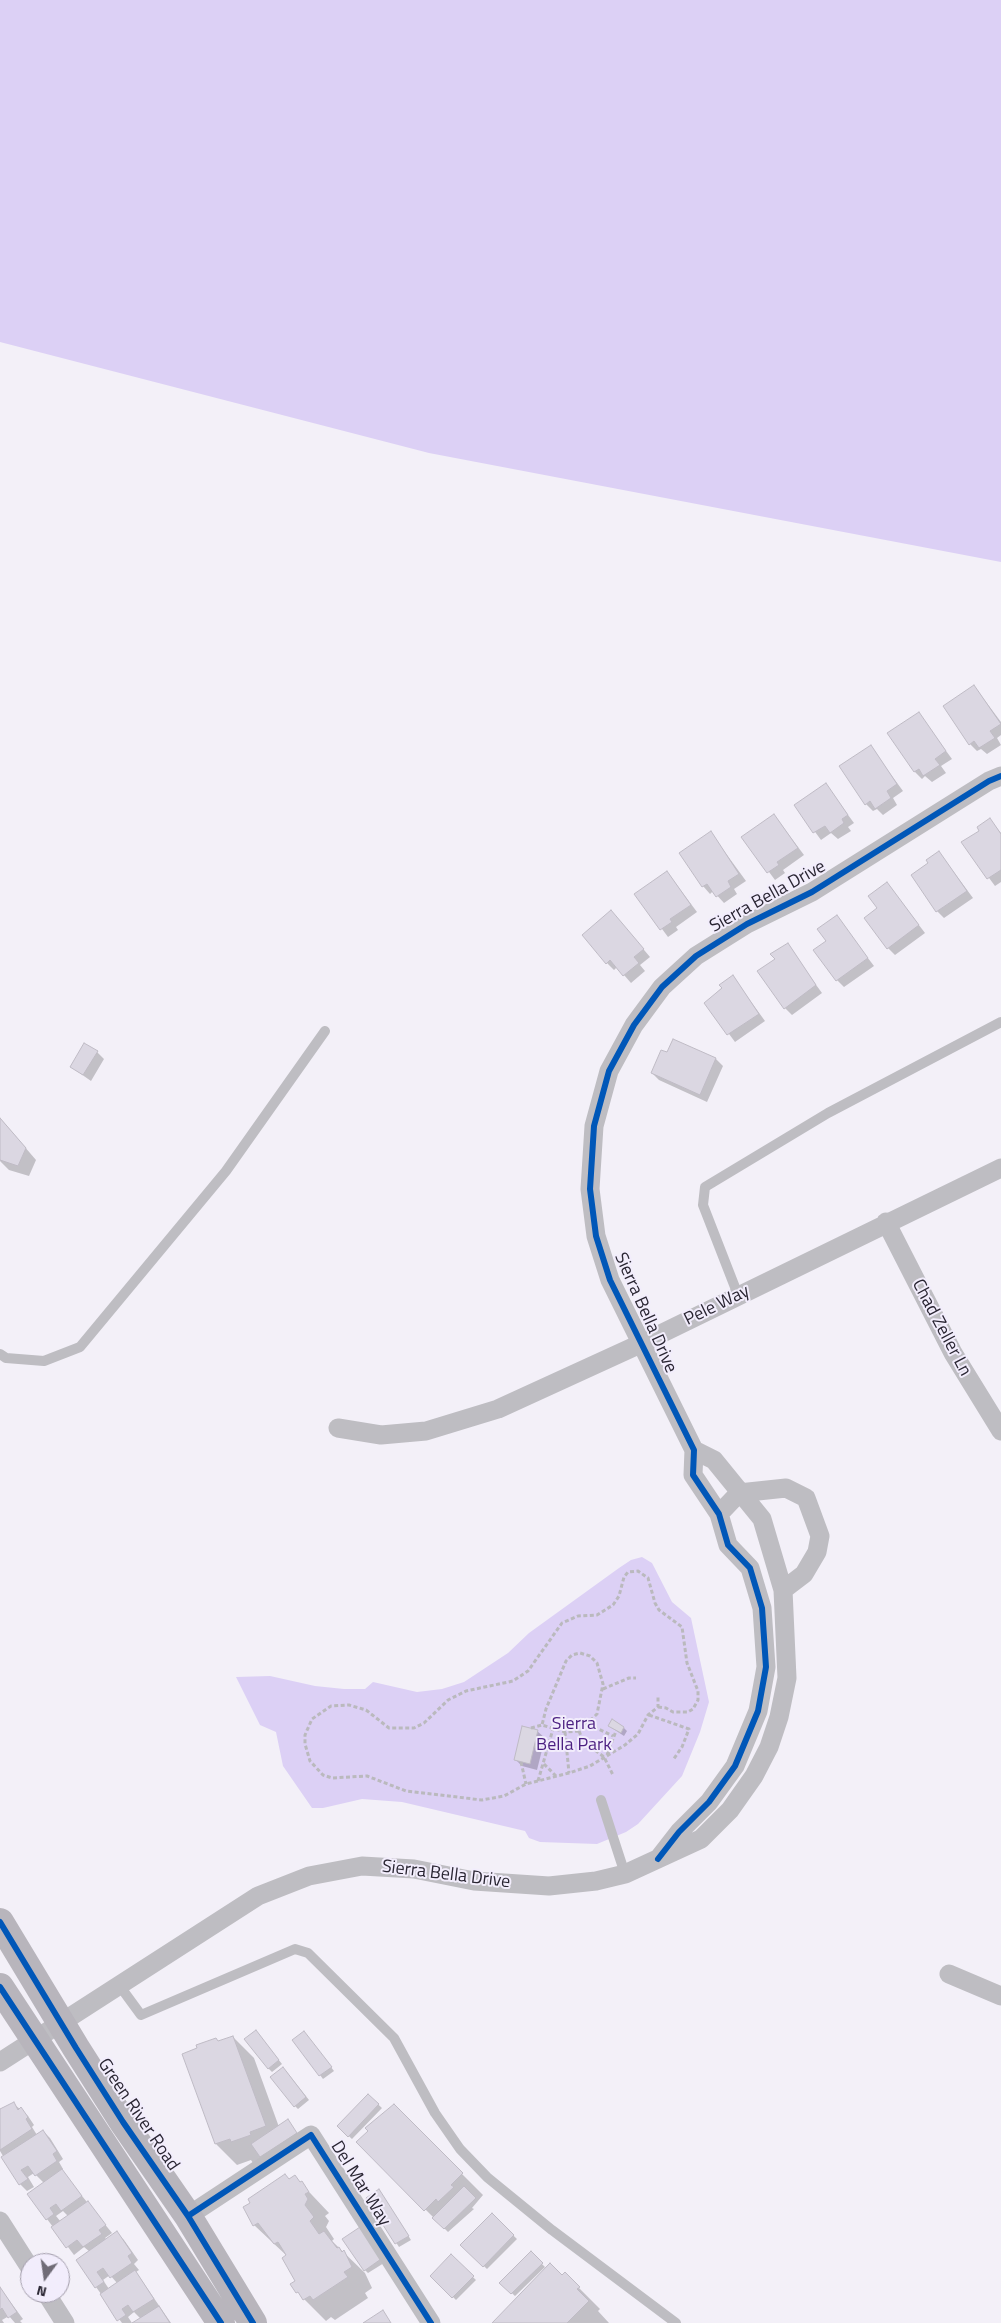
<!DOCTYPE html>
<html>
<head>
<meta charset="utf-8">
<style>
	body { margin:0 }
	#map { position:relative; width:1001px; height:2323px; overflow:hidden; background:#f3f0f8; font-family:"Titillium Web",sans-serif }
	canvas { display:block }
	.north { position:absolute; left:20px; top:2253px; width:50px; height:50px; box-sizing:border-box; background:#f2edfc; border:1px solid #a29dab; border-radius:50%; rotate:194deg; font-size:14px; font-weight:700; line-height:20px; text-align:center; color:#292532 }
	.north::after { content:''; display:block; margin:auto; width:18px; height:22px; background:#706c77; clip-path:polygon(50% 0,100% 100%,50% 72%,0 100%) }
</style>
</head>
<body>
<div id="map">
<canvas width="1001" height="2323"></canvas>
<div class="north">N</div>
</div>
<script>
const c = document.querySelector('canvas').getContext('2d');
c.lineJoin = 'round';
function fill(path, color) { c.fillStyle = color; c.fill(path, 'evenodd'); }
const toPath = rows => new Path2D(rows.map(r => 'M' + r).join(''));
function strokePath(path, color, width, dash) { c.strokeStyle = color; c.lineWidth = width; c.lineCap = dash ? 'butt' : 'round'; c.setLineDash(dash || []); c.stroke(path); }
function write(font, color, halo, rows, align = 'center') {
  c.font = font + ' "Titillium Web",sans-serif'; c.lineWidth = 4; c.setLineDash([]); c.textBaseline = 'middle'; c.strokeStyle = halo; c.fillStyle = color; for (const [text, x, y, turn = 0] of rows) {
    c.save(); c.translate(x, y); c.rotate((+turn || 0) * Math.PI / 180); c.textAlign = isNaN(turn) ? turn : align; if (halo) c.strokeText(text, 0, 0); c.fillText(text, 0, 0); c.restore();
  }
}
fill(toPath([
	[0,0,1001,0,1001,562,429,453,0,342],
	[642,1557,652,1563,672,1602,691,1618,709,1702,700,1732,682,1776,638,1824,626,1832,597,1844,540,1842,529,1838,525,1831,402,1802,362,1799,323,1808,312,1808,283,1766,276,1732,260,1725,236,1677,270,1676,315,1686,344,1689,365,1689,373,1682,417,1692,442,1689,464,1682,508,1653,529,1633,619,1568,631,1560]
]), '#dcd0f5');
fill(toPath([
	[974,686,1001,722,1001,735,997,738,1001,745,987,754,981,749,977,751,970,744],
	[919,714,952,759,941,766,946,773,932,782,925,776,922,779,915,772,889,734],
	[870,746,903,791,893,798,897,805,883,815,877,809,873,811,866,804,841,766],
	[826,785,854,823,848,827,851,831,838,839,831,833,821,840,796,806],
	[774,815,804,855,783,870,785,873,775,880,743,837],
	[990,820,1001,833,1001,882,995,886,963,843,981,831],
	[711,833,746,881,734,889,737,894,724,903,713,891,710,894,703,886,681,853],
	[939,852,973,898,944,918,937,911,930,863],
	[667,872,697,912,676,927,678,930,668,937,636,894],
	[887,883,925,933,895,955,888,948,878,909],
	[836,916,874,966,844,987,837,980,827,941],
	[618,919,650,957,640,965,645,971,631,983,617,967,614,970,607,963],
	[787,945,822,993,792,1015,785,1008,777,960],
	[733,977,765,1021,735,1042,706,1003],
	[673,1040,716,1059,723,1066,707,1102,659,1080,652,1073,667,1054],
	[97,1052,104,1059,91,1081,71,1067],
	[0,1118,36,1160,29,1176,9,1170,0,1161],
	[609,1726,624,1728,627,1731,624,1736],
	[537,1731,545,1738,537,1770,522,1766,515,1759],
	[259,2035,282,2064,272,2072,268,2068],
	[307,2036,334,2071,323,2079,294,2041],
	[233,2037,254,2058,279,2127,288,2121,299,2136,253,2163,251,2160,237,2165,216,2144,219,2042],
	[286,2071,309,2100,298,2109,295,2106],
	[368,2095,382,2108,352,2139,338,2126],
	[14,2104,28,2116,34,2125,32,2127,37,2135,43,2131,50,2138,63,2159,59,2162,63,2169,61,2170,112,2233,105,2238,107,2240,117,2233,124,2240,138,2260,134,2264,139,2270,136,2272,171,2323,134,2323,141,2319,134,2312,128,2317,132,2323,122,2323,96,2287,90,2252,84,2247,74,2255,47,2219,44,2183,34,2173,28,2177,34,2187,27,2191,20,2184,0,2151,0,2110],
	[63,2211,69,2217,61,2222,56,2216],
	[110,2275,117,2283,109,2289,103,2280],
	[394,2106,483,2195,472,2208,474,2209,448,2232,358,2142],
	[295,2177,329,2213,325,2216,329,2221,326,2227,334,2239,332,2241,365,2273,372,2288,365,2293,368,2298,335,2320,331,2317,326,2321,304,2299,287,2256,254,2225],
	[382,2194,411,2240,399,2247,367,2198],
	[492,2215,517,2239,487,2269,462,2245],
	[360,2229,384,2263,368,2273,365,2270],
	[531,2253,545,2267,515,2296,501,2283],
	[451,2256,476,2280,456,2300,432,2276],
	[565,2274,600,2309,598,2311,609,2323,493,2323],
	[0,2288,23,2319,20,2321,22,2323,15,2323,9,2316,2,2320,4,2323,0,2323]
]), '#0003');
const building = toPath([
	[974,685,1001,724,990,731,995,738,979,748,974,741,969,745,943,706,974,685],
	[919,712,946,751,935,759,940,765,923,776,919,769,914,772,887,733,919,712],
	[871,745,897,784,887,791,891,798,875,809,870,801,865,805,839,766,871,745],
	[826,783,848,815,842,819,844,823,830,833,825,826,813,833,794,805,826,783],
	[774,814,798,848,777,862,779,865,767,873,741,837,774,814],
	[990,818,1001,834,1001,870,987,879,961,842,979,831,977,827,990,818],
	[711,831,739,874,728,881,731,887,716,897,707,884,702,887,679,853,711,831],
	[939,851,967,891,936,912,911,875,928,863,926,860,939,851],
	[667,871,691,905,670,919,672,922,660,930,634,894,667,871],
	[887,882,919,925,887,949,864,918,877,908,868,896,887,882],
	[611,910,644,949,634,957,639,963,623,976,610,960,606,964,582,935,611,910],
	[837,915,868,958,836,981,813,950,826,941,817,929,837,915],
	[788,943,816,985,784,1009,757,971,775,959,770,954,788,943],
	[733,975,759,1014,727,1035,704,1003,722,988,719,985,733,975],
	[673,1039,716,1058,700,1095,651,1073,661,1050,667,1052,673,1039],
	[84,1043,98,1051,83,1075,70,1067,84,1043],
	[0,1118,26,1148,18,1166,0,1160,0,1118],
	[612,1719,624,1727,621,1733,608,1726,612,1719],
	[522,1726,538,1730,530,1764,514,1760,522,1726],
	[256,2030,279,2060,268,2069,244,2039,256,2030],
	[304,2031,332,2067,319,2076,292,2040,304,2031],
	[233,2036,266,2126,250,2132,251,2135,231,2142,230,2139,215,2144,182,2054,197,2048,196,2045,216,2038,218,2041,233,2036],
	[283,2067,306,2097,294,2107,270,2077,283,2067],
	[368,2094,379,2104,348,2137,337,2126,368,2094],
	[14,2102,18,2110,21,2107,28,2117,26,2119,32,2129,0,2150,0,2109,14,2102],
	[394,2104,463,2173,451,2185,454,2187,438,2202,436,2199,424,2211,356,2142,368,2131,365,2128,394,2104],
	[288,2119,297,2133,260,2157,251,2144,288,2119],
	[43,2130,57,2151,53,2154,57,2161,35,2176,28,2166,21,2170,28,2179,19,2185,1,2157,43,2130],
	[62,2169,82,2196,61,2211,56,2204,50,2208,54,2214,46,2220,27,2194,62,2169],
	[285,2174,289,2179,295,2175,300,2182,302,2181,309,2192,305,2194,308,2199,305,2205,314,2217,310,2221,319,2234,324,2231,337,2248,339,2247,342,2252,344,2250,352,2267,344,2272,348,2277,313,2300,310,2296,303,2300,298,2292,296,2293,290,2284,295,2281,282,2258,286,2255,278,2242,274,2244,258,2223,253,2226,243,2207,250,2203,248,2199,285,2174],
	[464,2186,476,2198,444,2229,432,2218,464,2186],
	[379,2189,409,2236,395,2244,366,2198,379,2189],
	[88,2201,106,2225,99,2230,102,2234,83,2247,77,2240,66,2248,51,2227,88,2201],
	[492,2213,514,2235,483,2267,460,2245,492,2213],
	[360,2227,381,2259,364,2271,342,2239,360,2227],
	[117,2231,132,2253,128,2256,132,2263,110,2278,103,2268,97,2272,104,2282,95,2288,76,2260,117,2231],
	[531,2251,543,2263,511,2294,499,2283,531,2251],
	[451,2254,474,2276,452,2298,430,2276,451,2254],
	[550,2263,562,2275,565,2272,580,2287,577,2289,589,2301,567,2323,492,2323,550,2263],
	[135,2270,154,2299,133,2312,128,2305,122,2309,126,2315,117,2321,100,2294,135,2270],
	[0,2287,17,2312,8,2318,2,2308,0,2310,0,2287],
	[159,2306,170,2323,132,2323,159,2306],
	[383,2310,391,2323,363,2323,383,2310]
]);
fill(building, '#dbd7e2');
strokePath(building, '#bfbbc5', 1);
strokePath(toPath([
	[603,1689,629,1678,636,1678],
	[658,1707,666,1708,673,1712,688,1712,693,1709,698,1700,698,1691,687,1663,682,1627,659,1610,655,1603,648,1578,638,1571,628,1572,624,1577,619,1596,613,1605,597,1615,578,1616,562,1623,528,1671,513,1681,466,1691,448,1700,424,1723,414,1728,389,1728,366,1710,349,1705,331,1706,312,1719,305,1735,305,1744,310,1761,323,1775,332,1778,367,1776,406,1791,482,1800,504,1796,526,1784,569,1773,590,1766,625,1745,638,1734,648,1715,658,1707,658,1696],
	[649,1715,689,1729,682,1747,673,1760],
	[588,1724,613,1736],
	[531,1728,542,1725],
	[579,1731,565,1732,542,1725,546,1709,566,1661,572,1655,580,1653,590,1656,597,1663,603,1684,597,1714,579,1731,583,1741,604,1757,613,1775],
	[565,1732,569,1773],
	[534,1746,548,1750],
	[607,1755,616,1731],
	[521,1762,526,1784],
	[544,1764,557,1777],
	[538,1781,553,1729]
]), '#bab9bd', 3, [4, 2.5]);
strokePath(toPath([
	[738,1295,703,1205,705,1187,828,1113,1001,1022],
	[0,1354,6,1358,44,1361,80,1347,226,1171,325,1031],
	[601,1800,625,1874],
	[119,1985,141,2015,295,1949,308,1953,394,2038,435,2113,460,2149,487,2177,552,2230,676,2323]
]), '#bebdc2', 10);
strokePath(toPath([
	[886,1222,953,1353,1001,1431],
	[338,1428,381,1435,426,1431,498,1409,640,1344,1001,1168],
	[719,1514,739,1493,786,1488,806,1498,820,1536,817,1552,804,1574,783,1590],
	[658,1859,679,1832,709,1802,735,1766,758,1711,766,1667,762,1608,750,1568,728,1545,719,1514,693,1475,694,1450,610,1280,596,1236,590,1189,594,1126,609,1071,634,1025,662,987,696,956,747,924,812,892,989,781,1001,776],
	[949,1974,1001,1996],
	[0,2062,258,1896,309,1876,362,1866,414,1869,474,1881,549,1886,596,1881,625,1874,701,1839,730,1810,754,1776,769,1747,779,1717,787,1678,783,1590,762,1519,714,1460,694,1450],
	[188,2216,311,2135,431,2323],
	[0,2221,30,2268],
	[46,2293,65,2323]
]), '#bebdc2', 19);
strokePath(toPath([
	[0,1922,76,2048,123,2122,188,2216,253,2323],
	[0,1987,221,2323]
]), '#b8b5bc', 28);
strokePath(toPath([
	[658,1859,679,1832,709,1802,735,1766,758,1711,766,1667,762,1608,750,1568,728,1545,719,1514,693,1475,694,1450,610,1280,596,1236,590,1189,594,1126,609,1071,634,1025,662,987,696,956,747,924,812,892,989,781,1001,776],
	[0,1922,76,2048,123,2122,188,2216,253,2323],
	[0,1987,221,2323],
	[188,2216,311,2135,431,2323]
]), '#0057b8', 6);
write('18px', '#292532', '#f2edfc', [
	["Sierra Bella Drive",768,897,-29],
	["Pele Way",717,1306,-26],
	["Sierra Bella Drive",645,1313,66],
	["Chad Zeller Ln",941,1328,62],
	["Sierra Bella Drive",446,1875,7],
	["Green River Road",138,2115,56],
	["Del Mar Way",360,2184,58]
]);
write('18px', '#4b1f80', '#f2edfc', [
	["Sierra",574,1725],
	["Bella Park",574,1746]
]);
</script>
</body>
</html>
